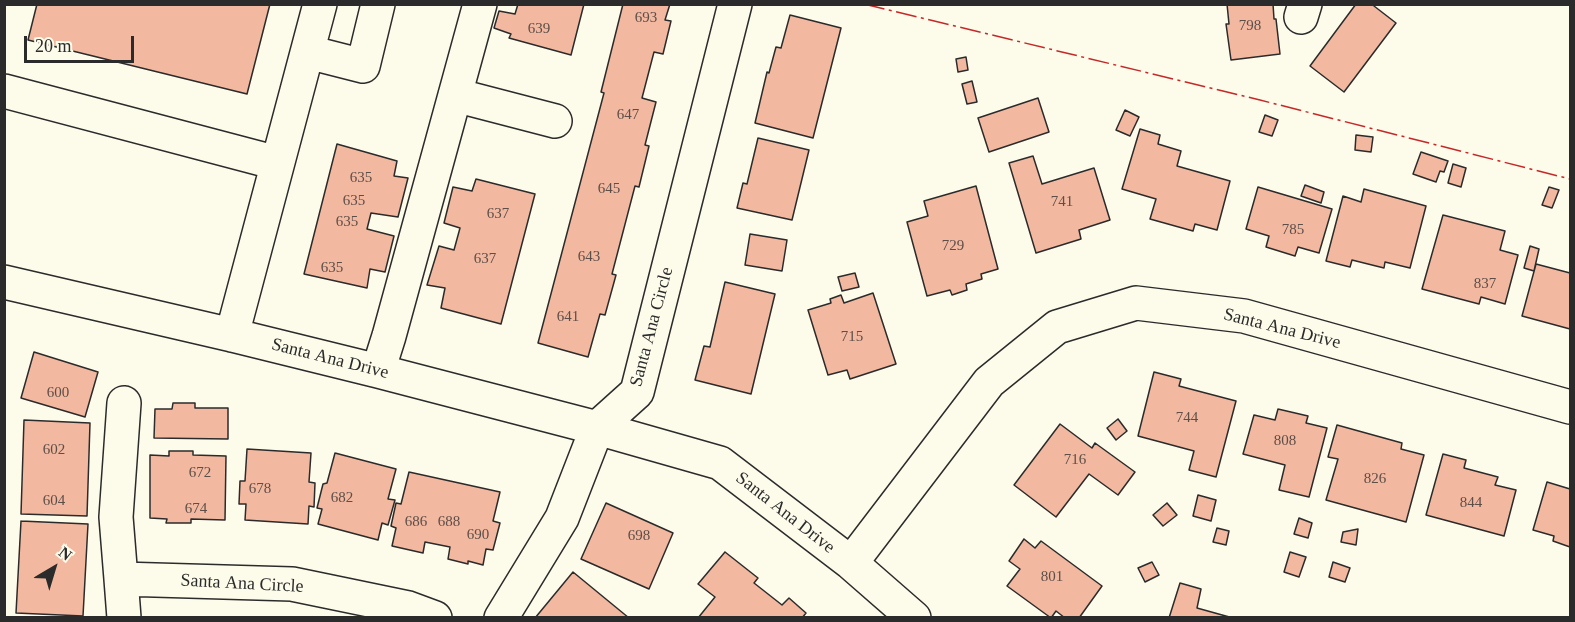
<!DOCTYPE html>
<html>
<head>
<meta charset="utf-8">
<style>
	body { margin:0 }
	#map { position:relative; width:1575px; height:622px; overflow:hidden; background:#fdfbea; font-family:Georgia,serif }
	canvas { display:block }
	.frame { position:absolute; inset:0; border:6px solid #2b2b2b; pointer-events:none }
	.north { position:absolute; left:24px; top:538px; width:60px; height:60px; -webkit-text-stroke:4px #fdfbea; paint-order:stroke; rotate:38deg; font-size:16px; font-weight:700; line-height:24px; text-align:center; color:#2b2b2b }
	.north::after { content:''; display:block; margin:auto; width:21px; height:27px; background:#2b2b2b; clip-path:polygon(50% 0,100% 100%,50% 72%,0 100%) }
	.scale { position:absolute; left:24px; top:36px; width:110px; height:27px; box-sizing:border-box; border:3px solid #2b2b2b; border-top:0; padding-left:8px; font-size:18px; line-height:21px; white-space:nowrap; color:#2b2b2b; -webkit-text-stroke:4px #fdfbea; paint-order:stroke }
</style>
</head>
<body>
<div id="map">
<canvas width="1575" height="622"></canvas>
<div class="frame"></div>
<div class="north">N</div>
<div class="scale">20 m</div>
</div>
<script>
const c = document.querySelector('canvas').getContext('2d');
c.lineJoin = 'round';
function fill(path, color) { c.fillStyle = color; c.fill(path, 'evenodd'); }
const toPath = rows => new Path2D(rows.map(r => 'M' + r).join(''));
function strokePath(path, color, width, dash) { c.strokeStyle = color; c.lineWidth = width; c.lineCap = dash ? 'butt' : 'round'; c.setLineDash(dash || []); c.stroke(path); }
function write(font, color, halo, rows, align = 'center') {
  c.font = font + ' Georgia,serif'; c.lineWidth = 4.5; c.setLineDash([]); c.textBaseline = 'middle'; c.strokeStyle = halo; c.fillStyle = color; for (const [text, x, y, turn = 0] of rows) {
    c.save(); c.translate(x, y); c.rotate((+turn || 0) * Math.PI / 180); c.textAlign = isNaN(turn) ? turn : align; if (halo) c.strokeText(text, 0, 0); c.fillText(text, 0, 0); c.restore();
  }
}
const building = toPath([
	[37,4,270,4,247,94,28,40,37,4],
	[518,4,584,4,571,55,509,38,511,34,494,28,499,11,515,14,518,4],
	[623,4,670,4,665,20,671,21,663,54,654,52,642,98,656,102,645,145,649,146,639,187,635,186,612,274,616,275,605,315,600,314,588,357,538,343,604,93,601,92,623,4],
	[1227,4,1273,4,1274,19,1276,19,1280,54,1231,60,1226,24,1229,24,1227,4],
	[1356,4,1375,4,1374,6,1396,23,1344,92,1310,66,1356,4],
	[790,15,841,28,813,138,755,123,767,72,769,73,776,47,781,48,790,15],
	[966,57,968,70,958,72,956,59,966,57],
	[972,81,977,102,967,104,962,84,972,81],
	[1038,98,1049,132,989,152,978,118,1038,98],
	[1125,110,1139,117,1130,136,1116,130,1125,110],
	[1265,115,1278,120,1272,136,1259,132,1265,115],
	[1140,129,1160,135,1158,144,1181,151,1177,166,1230,181,1217,230,1195,224,1193,231,1150,219,1156,199,1122,189,1140,129],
	[1356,135,1373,137,1371,152,1355,150,1356,135],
	[758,138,809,150,792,220,737,208,743,183,747,184,758,138],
	[337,144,397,161,394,176,408,178,398,217,371,213,367,229,394,236,385,272,370,269,367,288,304,274,337,144],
	[1421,152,1448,161,1444,172,1440,171,1436,182,1413,174,1421,152],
	[1033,156,1042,184,1094,168,1110,220,1079,230,1081,239,1036,253,1009,163,1033,156],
	[1453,164,1466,168,1461,187,1448,183,1453,164],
	[476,179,535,194,501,324,441,308,445,288,427,285,439,246,454,250,460,228,444,223,453,187,472,191,476,179],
	[1305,185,1324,192,1321,203,1301,196,1305,185],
	[976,186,998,269,981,274,982,279,966,284,967,290,952,295,950,290,927,296,907,222,928,216,924,201,976,186],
	[1258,187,1332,209,1319,253,1298,247,1295,256,1266,247,1269,236,1246,229,1258,187],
	[1549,187,1559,190,1552,208,1542,205,1549,187],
	[1364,189,1426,206,1410,268,1385,262,1384,268,1352,260,1350,267,1326,261,1343,196,1361,202,1364,189],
	[1443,215,1505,231,1500,250,1518,255,1505,304,1481,297,1479,304,1422,289,1443,215],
	[750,234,787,240,782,271,745,265,750,234],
	[1530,246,1539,249,1534,271,1524,268,1530,246],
	[1536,264,1570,273,1570,329,1522,316,1536,264],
	[855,273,859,287,842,291,838,277,855,273],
	[725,282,775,294,751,394,695,380,704,346,710,347,725,282],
	[873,293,896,364,850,379,847,370,828,375,808,310,831,303,830,299,841,295,844,303,873,293],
	[34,352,98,372,85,417,21,398,34,352],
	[1154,372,1181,379,1179,386,1236,401,1216,477,1189,470,1194,451,1138,436,1154,372],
	[173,403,195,403,195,408,228,408,228,439,154,438,155,409,172,409,173,403],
	[1278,409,1308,416,1306,423,1327,428,1309,497,1279,490,1285,465,1243,454,1254,415,1275,420,1278,409],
	[1118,419,1127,431,1116,440,1107,428,1118,419],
	[24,420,90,423,87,516,21,514,24,420],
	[1060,424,1092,448,1095,443,1135,472,1118,495,1089,474,1056,517,1014,485,1060,424],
	[1337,425,1402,443,1401,449,1424,455,1406,522,1326,500,1338,459,1328,457,1337,425],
	[247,449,311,453,309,482,315,483,314,507,309,506,308,524,245,520,246,504,239,504,240,481,245,481,247,449],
	[169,451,193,451,193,455,226,456,225,520,191,519,191,523,166,523,167,519,150,518,150,455,169,456,169,451],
	[335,453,396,469,388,499,395,500,388,525,382,523,378,540,318,524,322,509,317,508,323,484,327,483,335,453],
	[1443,454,1466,460,1464,468,1498,477,1495,485,1516,490,1504,536,1426,515,1443,454],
	[409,472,500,492,493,521,500,523,493,550,486,549,483,565,468,561,468,564,448,559,450,547,425,542,423,553,392,546,396,528,391,526,396,503,401,504,409,472],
	[1547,482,1570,489,1570,547,1553,541,1554,536,1533,530,1547,482],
	[1198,495,1216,500,1211,521,1193,516,1198,495],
	[606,503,673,533,649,589,581,559,606,503],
	[1167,503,1177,515,1163,526,1153,515,1167,503],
	[1299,518,1312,523,1308,538,1294,534,1299,518],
	[21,521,88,524,83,616,16,613,21,521],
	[1217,528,1229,531,1226,545,1213,542,1217,528],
	[1358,529,1356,545,1341,542,1343,532,1358,529],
	[1024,539,1035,548,1041,541,1102,586,1079,618,1065,618,1056,611,1051,618,1007,586,1020,569,1009,561,1024,539],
	[725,552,758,578,754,583,782,605,789,598,806,613,802,618,698,618,715,597,698,584,725,552],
	[1290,552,1306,557,1299,577,1284,572,1290,552],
	[1152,562,1159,575,1145,582,1138,568,1152,562],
	[1333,562,1350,568,1345,582,1329,577,1333,562],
	[573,572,629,618,535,618,573,572],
	[1180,583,1201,589,1197,608,1233,618,1169,618,1180,583]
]);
fill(building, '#f2b8a0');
strokePath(building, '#2b2b2b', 1.5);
const minor = toPath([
	[1301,17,1305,4],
	[308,52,363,66,378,4],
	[4,91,277,163],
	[455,95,555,121],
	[4,282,232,335,378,371,597,428,720,463,851,563,989,382,1057,327,1136,303,1244,316,1570,407],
	[232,335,320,4],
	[378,371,389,336,480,4],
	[851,563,914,618],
	[121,579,116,517,124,403],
	[124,618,121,579,292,584,408,608,435,618],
	[501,618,562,518,597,428,637,392,735,4]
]);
strokePath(minor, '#2b2b2b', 36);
strokePath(minor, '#fdfbea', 33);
strokePath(toPath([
	[864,4,1260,100,1570,179]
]), '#c62828', 1.5, [21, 4.5, 3, 4.5]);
write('15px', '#5d4e48', null, [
	["693",646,18],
	["798",1250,26],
	["639",539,29],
	["647",628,115],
	["635",361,178],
	["645",609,189],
	["635",354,201],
	["741",1062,202],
	["637",498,214],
	["635",347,222],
	["785",1293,230],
	["729",953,246],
	["643",589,257],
	["637",485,259],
	["635",332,268],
	["837",1485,284],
	["641",568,317],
	["715",852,337],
	["600",58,393],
	["744",1187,418],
	["808",1285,441],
	["602",54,450],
	["716",1075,460],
	["672",200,473],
	["826",1375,479],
	["678",260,489],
	["682",342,498],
	["604",54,501],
	["844",1471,503],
	["674",196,509],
	["686",416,522],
	["688",449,522],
	["690",478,535],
	["698",639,536],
	["801",1052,577]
]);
write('18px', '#2b2b2b', '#fdfbea', [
	["Santa Ana Circle",652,327,-75],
	["Santa Ana Drive",1282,329,14],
	["Santa Ana Drive",330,359,14],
	["Santa Ana Drive",785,513,38],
	["Santa Ana Circle",242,584,3]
]);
</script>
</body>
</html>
